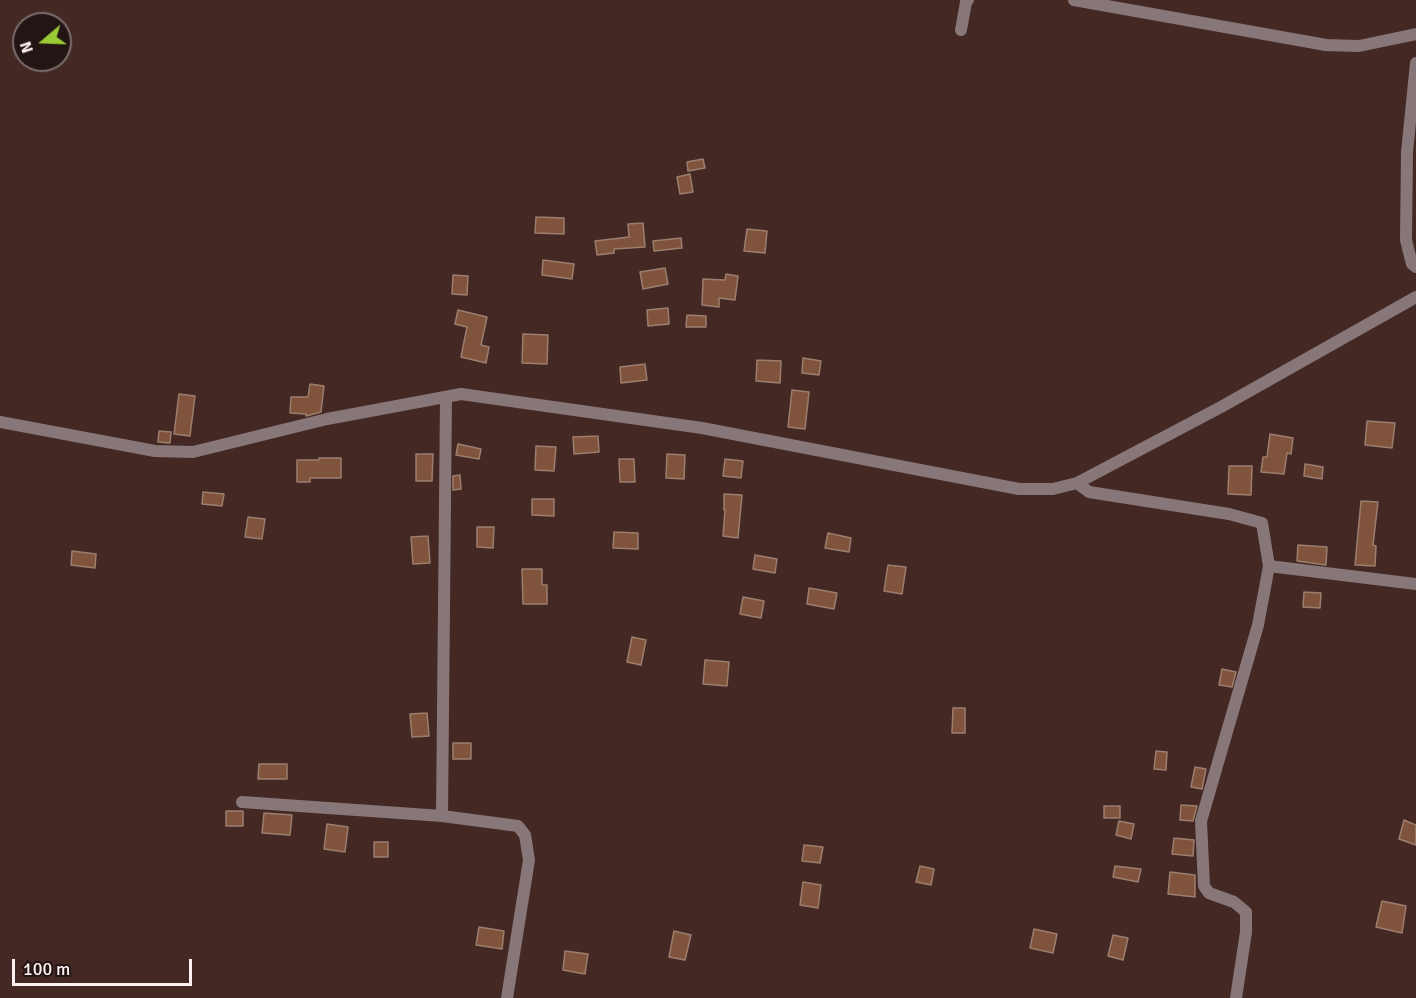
<!DOCTYPE html>
<html>
<head>
<meta charset="utf-8">
<style>
	body { margin:0 }
	#map { position:relative; width:1416px; height:998px; overflow:hidden; background:#442824; font-family:Signika,sans-serif }
	canvas { display:block }
	.north { position:absolute; left:12px; top:12px; width:60px; height:60px; box-sizing:border-box; background:#221513; border:2px solid #7a6d6b; border-radius:50%; rotate:251deg; font-size:16px; font-weight:700; line-height:24px; text-align:center; color:#fef2f0 }
	.north::after { content:''; display:block; margin:auto; width:21px; height:27px; background:#9acb35; clip-path:polygon(50% 0,100% 100%,50% 72%,0 100%) }
	.scale { position:absolute; left:12px; top:959px; width:180px; height:27px; box-sizing:border-box; border:3px solid #fef2f0; border-top:0; padding-left:8px; font-size:18px; line-height:21px; white-space:nowrap; color:#fef2f0; -webkit-text-stroke:4px #221513; paint-order:stroke }
</style>
</head>
<body>
<div id="map">
<canvas width="1416" height="998"></canvas>
<div class="north">N</div>
<div class="scale">100 m</div>
</div>
<script>
const c = document.querySelector('canvas').getContext('2d');
c.lineJoin = 'round';
function fill(path, color) { c.fillStyle = color; c.fill(path, 'evenodd'); }
const toPath = rows => new Path2D(rows.map(r => 'M' + r).join(''));
function strokePath(path, color, width, dash) { c.strokeStyle = color; c.lineWidth = width; c.lineCap = dash ? 'butt' : 'round'; c.setLineDash(dash || []); c.stroke(path); }
const building = toPath([
	[703,159,705,168,688,171,687,162,703,159],
	[690,174,693,192,680,194,677,177,690,174],
	[536,217,564,218,564,234,535,233,536,217],
	[643,223,645,247,614,249,614,253,597,255,595,241,629,237,628,224,643,223],
	[747,229,767,231,765,253,744,251,747,229],
	[681,238,682,248,654,251,653,241,681,238],
	[543,260,574,264,572,279,542,275,543,260],
	[665,268,668,284,643,289,640,272,665,268],
	[726,274,738,276,735,300,719,298,719,307,702,305,703,279,725,280,726,274],
	[453,275,468,276,467,295,452,294,453,275],
	[668,308,669,324,648,326,647,310,668,308],
	[458,310,487,317,481,345,489,347,486,363,461,357,467,327,455,324,458,310],
	[687,315,706,316,706,327,686,327,687,315],
	[523,334,548,335,547,364,522,363,523,334],
	[803,358,821,361,819,375,802,373,803,358],
	[757,360,781,361,780,383,756,381,757,360],
	[645,364,647,380,621,383,620,367,645,364],
	[310,384,324,386,321,412,306,416,306,414,290,413,291,397,308,397,310,384],
	[792,390,809,392,805,429,788,427,792,390],
	[179,394,195,396,190,436,174,434,179,394],
	[1367,421,1395,423,1392,448,1365,445,1367,421],
	[159,431,171,432,170,443,158,442,159,431],
	[1270,434,1293,438,1291,454,1287,453,1284,474,1261,472,1263,457,1267,457,1270,434],
	[598,436,599,452,574,454,573,437,598,436],
	[458,444,481,449,479,459,456,455,458,444],
	[536,446,556,447,554,471,535,470,536,446],
	[416,454,433,454,432,481,416,481,416,454],
	[667,454,685,455,684,479,666,478,667,454],
	[319,458,341,458,341,478,310,478,310,482,297,482,297,460,319,460,319,458],
	[619,459,634,459,635,482,620,482,619,459],
	[725,459,743,461,741,478,723,476,725,459],
	[1305,464,1323,467,1322,479,1304,476,1305,464],
	[1229,466,1252,466,1251,495,1228,494,1229,466],
	[460,475,461,489,453,490,453,476,460,475],
	[203,492,224,494,222,506,202,504,203,492],
	[724,494,742,495,738,538,723,536,725,510,724,510,724,494],
	[532,499,554,499,554,516,532,515,532,499],
	[1361,501,1378,502,1373,545,1376,546,1375,566,1355,565,1361,501],
	[248,517,265,519,262,539,245,537,248,517],
	[477,527,494,527,493,548,477,547,477,527],
	[614,532,638,533,638,549,613,548,614,532],
	[828,533,851,538,849,552,825,548,828,533],
	[428,536,430,563,413,564,411,537,428,536],
	[1298,545,1327,547,1326,565,1297,561,1298,545],
	[72,551,96,554,95,568,71,565,72,551],
	[755,555,777,559,775,573,753,569,755,555],
	[888,565,906,567,902,594,884,591,888,565],
	[522,569,542,569,542,585,547,585,547,604,523,604,522,569],
	[809,588,837,593,834,609,807,604,809,588],
	[1304,592,1321,593,1320,608,1303,607,1304,592],
	[743,597,764,601,761,618,740,614,743,597],
	[632,637,646,640,641,665,627,662,632,637],
	[705,660,729,662,727,686,703,684,705,660],
	[1222,669,1236,672,1232,687,1219,685,1222,669],
	[953,708,965,708,965,733,952,733,953,708],
	[427,713,429,736,412,737,410,714,427,713],
	[453,743,471,743,471,759,453,759,453,743],
	[1156,751,1167,752,1166,770,1154,769,1156,751],
	[259,764,287,764,287,779,258,779,259,764],
	[1195,767,1206,769,1202,789,1191,787,1195,767],
	[1181,805,1197,806,1193,821,1180,820,1181,805],
	[1104,806,1120,806,1120,818,1104,818,1104,806],
	[226,811,243,811,243,826,226,826,226,811],
	[264,813,292,815,290,835,262,833,264,813],
	[1404,820,1416,825,1416,845,1399,839,1404,820],
	[1119,821,1134,824,1131,839,1116,835,1119,821],
	[327,824,348,827,345,852,324,849,327,824],
	[1174,838,1194,840,1193,856,1172,854,1174,838],
	[374,842,388,842,388,857,374,857,374,842],
	[804,845,823,847,820,863,802,861,804,845],
	[920,866,934,869,931,885,916,882,920,866],
	[1115,866,1141,869,1138,882,1113,877,1115,866],
	[1170,872,1195,875,1195,897,1168,894,1170,872],
	[803,882,821,885,818,908,800,905,803,882],
	[1382,901,1406,906,1402,933,1376,927,1382,901],
	[479,927,504,931,502,949,476,945,479,927],
	[1034,929,1057,934,1053,953,1030,948,1034,929],
	[674,931,691,935,685,960,669,957,674,931],
	[1113,935,1128,938,1123,960,1108,956,1113,935],
	[565,951,588,954,585,974,563,970,565,951]
]);
fill(building, '#80543c');
strokePath(building, '#9c7e6f', 1.5);
strokePath(toPath([
	[1074,0,1326,45,1359,46,1416,34],
	[961,30,966,2,968,0],
	[1416,63,1407,152,1406,240,1412,264,1416,267],
	[0,422,155,451,193,452,327,419,461,394,702,428,1019,489,1053,489,1077,483,1221,407,1416,297],
	[1077,483,1089,492,1229,514,1262,523,1269,566,1258,625,1201,821,1204,886,1209,893,1234,902,1246,912,1246,932,1236,998],
	[1269,566,1416,584],
	[242,802,442,816,518,826,525,835,529,860,507,998],
	[442,816,446,397]
]), '#877779', 12);
</script>
</body>
</html>
